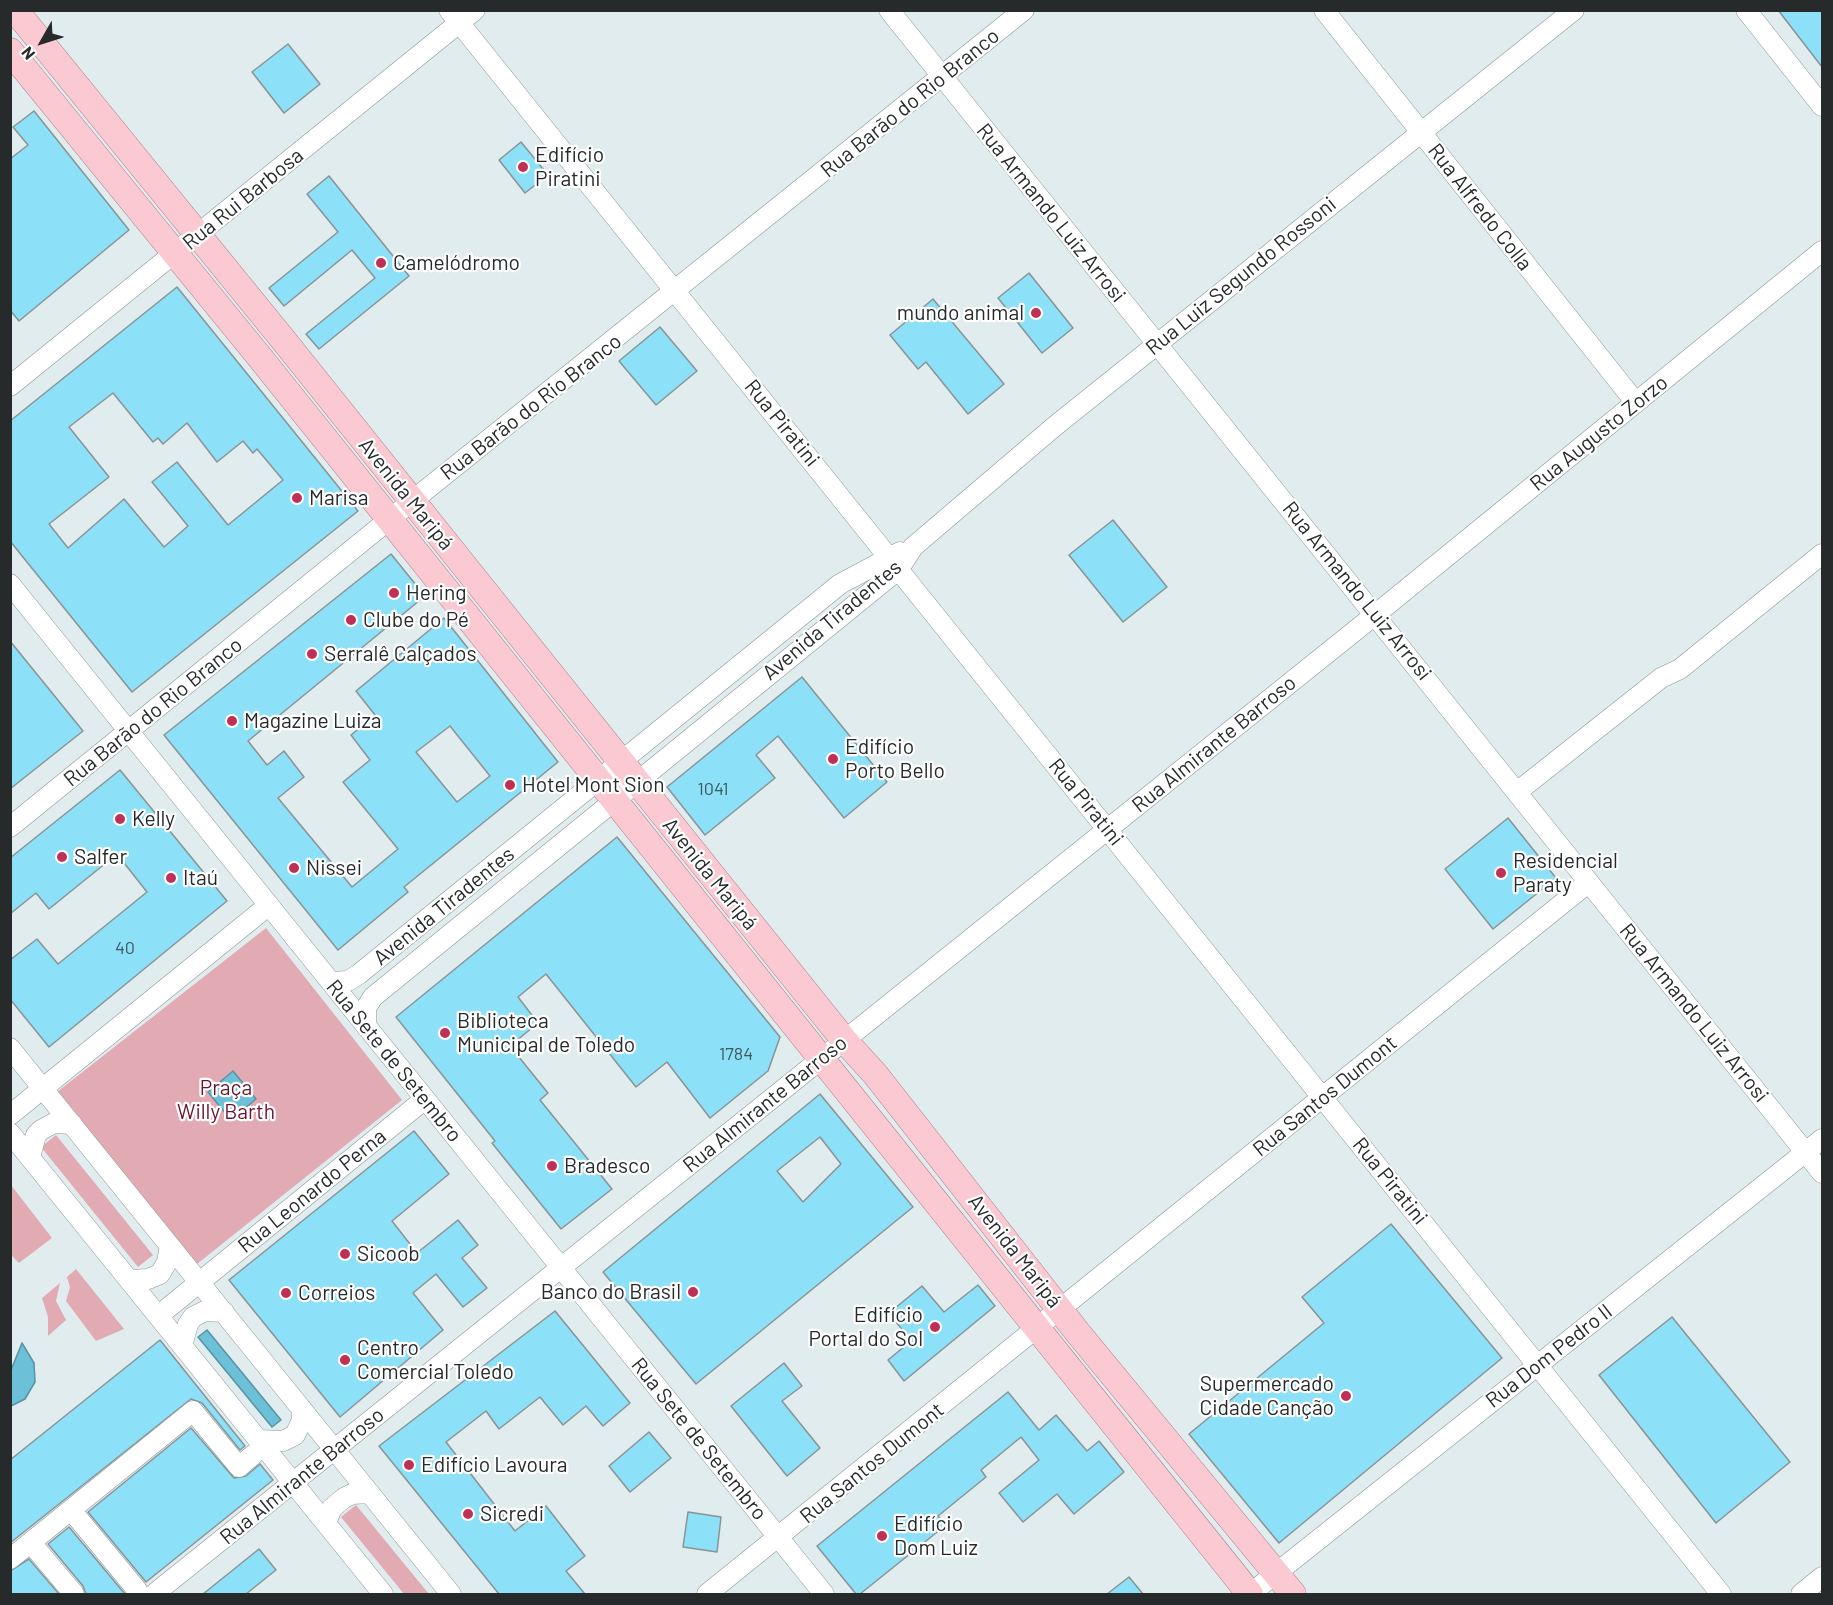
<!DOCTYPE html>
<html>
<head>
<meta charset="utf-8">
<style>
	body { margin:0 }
	#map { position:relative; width:1833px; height:1605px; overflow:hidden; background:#e1ecef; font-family:Barlow,sans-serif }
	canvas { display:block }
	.frame { position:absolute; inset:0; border:12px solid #262a2b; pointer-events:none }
	.north { position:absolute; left:12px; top:12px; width:60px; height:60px; -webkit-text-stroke:4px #fff; paint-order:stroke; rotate:231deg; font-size:16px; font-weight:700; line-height:24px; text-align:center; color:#262a2b }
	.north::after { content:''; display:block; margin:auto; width:21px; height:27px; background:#262a2b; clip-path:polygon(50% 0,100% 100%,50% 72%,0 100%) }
</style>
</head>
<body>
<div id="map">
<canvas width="1833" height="1605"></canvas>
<div class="frame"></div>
<div class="north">N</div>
</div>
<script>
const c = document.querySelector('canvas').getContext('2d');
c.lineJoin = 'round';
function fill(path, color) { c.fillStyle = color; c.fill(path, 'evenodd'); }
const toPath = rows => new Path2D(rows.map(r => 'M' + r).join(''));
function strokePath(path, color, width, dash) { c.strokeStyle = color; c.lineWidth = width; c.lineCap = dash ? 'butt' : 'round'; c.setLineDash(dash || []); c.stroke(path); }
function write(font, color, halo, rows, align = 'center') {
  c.font = font + ' Barlow,sans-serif'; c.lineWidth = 4.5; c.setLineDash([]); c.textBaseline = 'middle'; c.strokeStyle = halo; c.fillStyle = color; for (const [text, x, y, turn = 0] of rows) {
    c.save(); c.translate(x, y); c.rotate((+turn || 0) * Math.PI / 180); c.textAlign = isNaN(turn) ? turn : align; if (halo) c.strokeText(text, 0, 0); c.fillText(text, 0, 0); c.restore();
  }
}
fill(toPath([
	[266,928,402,1100,197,1264,57,1092],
	[56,1135,153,1255,138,1267,41,1147],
	[11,1185,52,1238,19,1263,11,1255],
	[76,1269,124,1329,96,1341,66,1301,70,1287,67,1277],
	[60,1283,56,1301,66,1320,48,1336,48,1317,42,1298],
	[356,1505,429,1594,404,1594,341,1517]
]), '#e2abb3');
const water = toPath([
	[233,1071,256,1099,231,1120,208,1092,233,1071],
	[207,1330,281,1420,272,1427,198,1337,207,1330],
	[22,1343,34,1363,35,1382,25,1399,11,1406,11,1370,22,1343]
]);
fill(water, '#6cc0d7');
strokePath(water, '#5793a3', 1.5);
const building = toPath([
	[1778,10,1822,10,1822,67,1778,10],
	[288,44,320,84,284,113,252,72,288,44],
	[34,111,129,230,19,321,10,310,10,159,28,145,13,127,34,111],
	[521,142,548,175,525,193,499,160,521,142],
	[329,176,409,276,319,349,306,334,375,278,352,250,284,306,269,288,338,232,307,194,329,176],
	[1029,273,1073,328,1042,353,998,298,1029,273],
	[177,287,358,511,132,692,10,541,10,421,177,287],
	[113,393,153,442,158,438,163,444,187,423,217,462,243,441,253,453,257,449,283,480,228,525,177,462,152,482,188,526,164,547,124,499,68,548,49,524,109,477,69,427,113,393],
	[933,299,1004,384,968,414,926,362,918,369,890,335,933,299],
	[660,327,697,371,656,405,619,361,660,327],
	[1113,520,1167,587,1123,622,1069,555,1113,520],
	[391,554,425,596,248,741,267,765,284,751,304,777,278,798,352,887,398,849,343,782,370,760,351,735,375,715,356,691,444,618,558,762,404,887,408,892,338,950,164,735,391,554],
	[450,726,490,776,457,802,416,752,450,726],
	[10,641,83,731,10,789,10,641],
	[802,677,887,782,844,818,778,736,756,755,775,778,705,835,667,787,802,677],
	[120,770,227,901,49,1047,10,999,10,960,37,939,58,964,147,892,117,854,49,909,36,893,10,914,10,858,120,770],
	[1508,818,1556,878,1493,929,1445,869,1508,818],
	[617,837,780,1037,768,1071,710,1118,667,1062,636,1087,546,974,518,997,538,1023,510,1046,548,1093,540,1100,612,1189,561,1229,492,1143,495,1141,396,1017,617,837],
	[820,1094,913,1207,696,1384,603,1272,820,1094],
	[820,1137,841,1164,803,1202,777,1171,820,1137],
	[414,1131,449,1174,392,1221,417,1253,458,1220,478,1245,462,1258,487,1288,463,1307,436,1274,413,1293,443,1330,340,1417,229,1280,414,1131],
	[1391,1224,1502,1358,1279,1543,1189,1434,1324,1323,1302,1297,1391,1224],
	[978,1285,995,1306,904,1381,888,1360,911,1341,889,1313,922,1286,944,1312,978,1285],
	[555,1311,630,1403,603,1426,586,1406,563,1425,540,1397,499,1429,486,1411,446,1442,515,1531,546,1506,585,1556,566,1571,585,1594,499,1594,379,1446,555,1311],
	[1672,1317,1790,1462,1716,1523,1599,1375,1672,1317],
	[160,1340,245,1446,240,1450,202,1403,191,1399,10,1543,10,1460,160,1340],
	[784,1363,802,1386,782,1401,820,1448,787,1476,731,1406,784,1363],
	[1008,1392,1039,1430,1056,1415,1087,1451,1099,1441,1124,1472,1074,1514,1057,1494,1023,1522,999,1493,1039,1460,1021,1437,981,1470,986,1477,938,1516,946,1525,860,1594,856,1594,817,1546,1008,1392],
	[191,1428,234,1478,246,1476,260,1464,273,1480,146,1582,88,1512,191,1428],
	[649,1432,671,1458,630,1492,609,1466,649,1432],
	[688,1512,721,1517,717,1552,683,1547,688,1512],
	[69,1527,125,1594,86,1594,83,1586,48,1544,69,1527],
	[259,1549,276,1570,246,1594,203,1594,259,1549],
	[29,1559,59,1594,10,1594,10,1571,29,1559],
	[1129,1577,1143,1594,1107,1594,1129,1577]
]);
fill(building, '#8ce0f7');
strokePath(building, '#8a9396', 1.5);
const minor = toPath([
	[449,10,1721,1594],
	[889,10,1822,1173],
	[1324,10,1636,403],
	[1746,10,1822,106],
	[10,386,475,10],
	[10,584,824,1594],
	[1517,792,1661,678,1680,669,1822,554],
	[10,827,412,501,1024,10],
	[331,982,348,981,359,974,840,584,900,552],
	[366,1026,366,1008,373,997,899,569,913,547,1055,426,1574,10],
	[10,1048,451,1594],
	[10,1115,269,905],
	[10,1133,383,1594],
	[30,1157,36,1135,41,1130,54,1123,72,1124],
	[130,1280,148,1279,160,1274,167,1262,170,1246],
	[158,1316,425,1099],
	[182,1346,188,1324,193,1317,205,1311,224,1312],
	[259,1440,283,1441,295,1435,302,1420,302,1409],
	[71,1510,137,1590],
	[326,1523,332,1508,344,1498,352,1494,370,1493],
	[31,1543,74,1594],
	[10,1559,193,1411,239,1467,253,1455],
	[154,1594,1376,614,1822,251],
	[707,1594,1589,882],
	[1250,1594,1822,1139],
	[1801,1594,1822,1577]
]);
const major = toPath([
	[15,10,285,342,844,1040,875,1074,1078,1333,1293,1594],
	[10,51,262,360,1250,1594]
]);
strokePath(minor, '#8d979a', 21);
strokePath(major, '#ae7a83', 27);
strokePath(minor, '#fff', 20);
strokePath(major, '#fac9d1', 26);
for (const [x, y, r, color] of [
	[523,167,6,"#bf3059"],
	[381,263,6,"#bf3059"],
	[1036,313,6,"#bf3059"],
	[297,498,6,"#bf3059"],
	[394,593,6,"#bf3059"],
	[351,620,6,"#bf3059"],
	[312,654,6,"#bf3059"],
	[232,721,6,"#bf3059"],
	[833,759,6,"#bf3059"],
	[510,785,6,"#bf3059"],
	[120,819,6,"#bf3059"],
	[62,857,6,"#bf3059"],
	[294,868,6,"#bf3059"],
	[1501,873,6,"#bf3059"],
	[171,878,6,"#bf3059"],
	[445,1033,6,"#bf3059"],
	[552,1166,6,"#bf3059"],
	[345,1254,6,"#bf3059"],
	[693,1292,6,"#bf3059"],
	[286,1293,6,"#bf3059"],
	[935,1327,6,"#bf3059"],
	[345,1360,6,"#bf3059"],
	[1346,1396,6,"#bf3059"],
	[409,1465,6,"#bf3059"],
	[468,1514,6,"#bf3059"],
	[882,1536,6,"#bf3059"]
]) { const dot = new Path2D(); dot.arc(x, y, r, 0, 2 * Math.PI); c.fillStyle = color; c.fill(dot); strokePath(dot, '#fff', 2); }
write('18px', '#40585e', null, [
	["1041",713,789],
	["40",125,948],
	["1784",736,1054]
]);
write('21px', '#262a2b', '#fff', [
	["Rua Barão do Rio Branco",910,103,-39],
	["Rua Rui Barbosa",243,199,-39],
	["Rua Alfredo Colla",1480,207,52],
	["Rua Armando Luiz Arrosi",1051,213,51],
	["Rua Luiz Segundo Rossoni",1241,276,-39],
	["Rua Barão do Rio Branco",531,407,-38],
	["Rua Piratini",782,423,51],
	["Rua Augusto Zorzo",1599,433,-39],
	["Avenida Maripá",406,494,51],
	["Rua Armando Luiz Arrosi",1357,591,51],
	["Avenida Tiradentes",832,620,-40],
	["Rua Barão do Rio Branco",153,712,-39],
	["Rua Almirante Barroso",1214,744,-39],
	["Rua Piratini",1086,802,51],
	["Avenida Maripá",710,874,51],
	["Avenida Tiradentes",444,906,-39],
	["Rua Armando Luiz Arrosi",1694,1013,51],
	["Rua Sete de Setembro",394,1061,51],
	["Rua Santos Dumont",1325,1096,-39],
	["Rua Almirante Barroso",765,1104,-39],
	["Rua Piratini",1390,1181,51],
	["Rua Leonardo Perna",312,1191,-39],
	["Avenida Maripá",1015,1251,52],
	["Rua Dom Pedro II",1549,1356,-38],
	["Rua Sete de Setembro",699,1439,51],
	["Rua Santos Dumont",872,1463,-39],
	["Rua Almirante Barroso",302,1476,-39]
]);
write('21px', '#262a2b', '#fff', [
	["Edifício",535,155],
	["Piratini",535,179],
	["Camelódromo",393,263],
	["mundo animal",1024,313,"right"],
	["Marisa",309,498],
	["Hering",406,593],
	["Clube do Pé",363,620],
	["Serralê Calçados",324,654],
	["Magazine Luiza",244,721],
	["Edifício",845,747],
	["Porto Bello",845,771],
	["Hotel Mont Sion",522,785],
	["Kelly",132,819],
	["Salfer",74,857],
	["Residencial",1513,861],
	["Paraty",1513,885],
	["Nissei",306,868],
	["Itaú",183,878],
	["Biblioteca",457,1021],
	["Municipal de Toledo",457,1045],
	["Bradesco",564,1166],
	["Sicoob",357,1254],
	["Banco do Brasil",681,1292,"right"],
	["Correios",298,1293],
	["Edifício",923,1315,"right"],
	["Portal do Sol",923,1339,"right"],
	["Centro",357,1348],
	["Comercial Toledo",357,1372],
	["Supermercado",1334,1384,"right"],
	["Cidade Canção",1334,1408,"right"],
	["Edifício Lavoura",421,1465],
	["Sicredi",480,1514],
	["Edifício",894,1524],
	["Dom Luiz",894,1548]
], 'left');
write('21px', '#6a162e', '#fff', [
	["Praça",226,1088],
	["Willy Barth",226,1112]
]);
</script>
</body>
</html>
